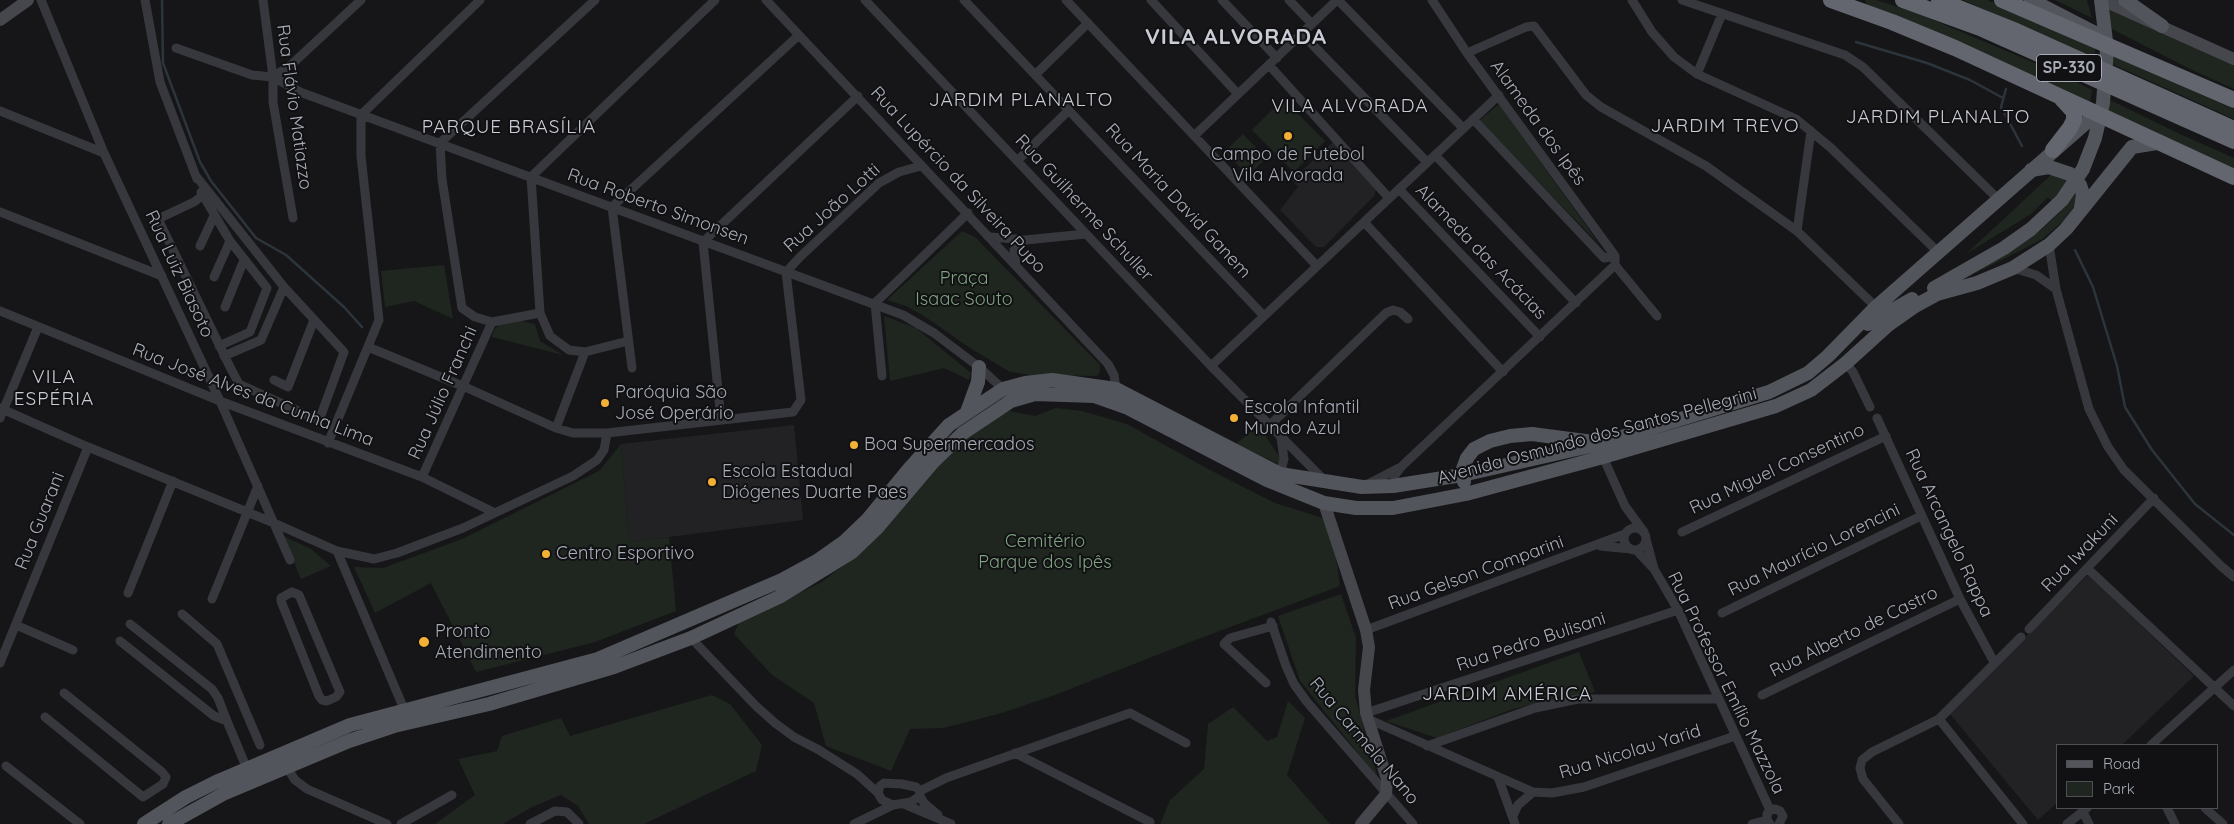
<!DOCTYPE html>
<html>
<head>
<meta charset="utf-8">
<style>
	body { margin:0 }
	#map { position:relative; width:2234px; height:824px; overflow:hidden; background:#161618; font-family:Quicksand,sans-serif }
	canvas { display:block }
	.legend { position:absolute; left:2056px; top:744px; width:162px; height:65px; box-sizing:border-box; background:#111113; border:1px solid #4d4f55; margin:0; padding:6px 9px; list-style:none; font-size:15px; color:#a8adb8 }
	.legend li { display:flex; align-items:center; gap:10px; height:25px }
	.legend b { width:25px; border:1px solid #4d4f55 }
</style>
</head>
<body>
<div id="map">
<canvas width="2234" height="824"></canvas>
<ul class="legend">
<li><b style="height:6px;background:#53555c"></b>Road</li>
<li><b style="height:14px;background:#1e261f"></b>Park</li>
</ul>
</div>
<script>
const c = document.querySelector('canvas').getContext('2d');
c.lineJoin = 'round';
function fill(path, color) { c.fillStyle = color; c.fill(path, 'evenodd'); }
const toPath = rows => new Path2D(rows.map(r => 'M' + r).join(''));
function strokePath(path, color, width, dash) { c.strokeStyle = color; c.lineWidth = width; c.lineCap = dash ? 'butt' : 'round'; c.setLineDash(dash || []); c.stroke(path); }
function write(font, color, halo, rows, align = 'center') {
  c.font = font + ' Quicksand,sans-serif'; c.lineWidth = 4; c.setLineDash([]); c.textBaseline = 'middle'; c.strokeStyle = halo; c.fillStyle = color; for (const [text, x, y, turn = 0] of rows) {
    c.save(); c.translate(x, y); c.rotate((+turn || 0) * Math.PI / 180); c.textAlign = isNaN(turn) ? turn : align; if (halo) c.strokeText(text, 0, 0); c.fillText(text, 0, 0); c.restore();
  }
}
fill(toPath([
	[1336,139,1376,190,1374,196,1324,247,1316,247,1280,210,1298,187,1292,180],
	[794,425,803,520,629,542,621,444],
	[2088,575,2194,676,2122,745,2058,745,2058,802,2038,820,1949,713]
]), '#222225');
fill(toPath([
	[1865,0,1876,0,1917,13,2058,73,2092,90,2090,104,1867,6],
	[1963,0,1987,0,2012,10,2095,48,2095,58],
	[2054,0,2087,0,2092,18,2057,1],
	[2107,9,2234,62,2234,89,2190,69,2110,28],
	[2112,56,2234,109,2234,119,2112,64],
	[1283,99,1325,141,1294,172,1252,130],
	[2108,99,2182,135,2234,158,2234,172,2106,110],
	[1499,104,1600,245,1479,121],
	[1243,134,1266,158,1248,176,1225,151],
	[2052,174,2061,176,2070,182,2079,200,2068,217,2041,240,1974,274,2041,230,2061,211,2048,197,2031,214,1966,254],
	[962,231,975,237,1100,365,1100,371,1097,376,1031,375,1010,372,970,348,924,316,906,306,887,300],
	[444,265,453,319,414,301,385,307,381,271],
	[884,316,916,328,971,373,969,380,944,368,890,381],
	[522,321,535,324,540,341,563,355,492,337,494,330,499,325,509,322],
	[1056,408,1082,411,1127,424,1210,470,1275,503,1323,518,1335,550,1340,586,1190,642,1055,695,1002,713,943,728,910,729,891,771,826,746,814,703,772,675,734,634,739,622,822,582,855,556,963,439,991,421,1009,411,1035,416],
	[1258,425,1287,468,1236,444],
	[621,444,629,542,669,537,676,611,595,642,476,672,431,583,375,613,354,567,383,568,462,539,599,471],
	[283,536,311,549,331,566,301,579],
	[1341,594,1356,638,1355,696,1378,778,1300,681,1278,616],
	[1579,652,1595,692,1513,709,1437,738,1386,721],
	[712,695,730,704,762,745,756,771,644,824,589,824,578,806,561,795,532,807,503,824,435,824,475,795,458,759,497,751,502,736,561,718,570,736],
	[1288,701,1305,718,1287,775,1330,824,1160,824,1170,800,1204,769,1208,724,1233,707,1267,741,1277,737]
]), '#1e261f');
strokePath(toPath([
	[162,0,163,63,200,162,211,181,256,238,286,255,344,307,362,327],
	[1856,42,1927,63,1970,80,2003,98],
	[2006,89,2001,107,2022,146],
	[2075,250,2093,287,2117,366,2125,407,2152,450,2195,504,2234,535]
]), '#2c353c', 2.5);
strokePath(toPath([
	[41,0,104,153,220,401,290,560],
	[145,0,160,82,197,179],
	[263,0,273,77,273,102,293,218],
	[766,0,1108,364,1114,375,1116,389],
	[865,0,1211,366,1324,480],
	[964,0,1264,316],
	[1066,0,1317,266],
	[1151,0,1238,94],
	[1222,0,1277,58],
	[1289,0,1312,24],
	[1338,0,1463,128],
	[1432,0,1467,53,1615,256,1615,265,1657,316],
	[1632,0,1652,32,1674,57,1697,74,1796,119,1831,148,1938,252],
	[1682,0,1845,55,1863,67,1997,198],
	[1302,34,1427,162],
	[176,48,252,75,273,77,300,92,903,315,934,333,979,367,1003,389,1011,401],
	[1467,53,1526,27,1534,26,1586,95,1601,107,1706,166,1797,231,1876,307],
	[1269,65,1389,198],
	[1036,74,1088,23],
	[1697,74,1722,14],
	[273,77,292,64,361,0],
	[0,111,104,153],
	[1473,119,1604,258,1615,256],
	[1194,136,1337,0],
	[1435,155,1576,303],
	[1017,161,1069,110],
	[196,176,284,287,344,352,320,418,316,419,239,384,230,367,158,219,194,202,202,196],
	[1399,189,1540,337],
	[201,192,230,241,267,288],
	[0,212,162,276],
	[1364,222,1503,372],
	[1797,231,1811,131],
	[991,237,1025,240,1086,234],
	[2049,245,2056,289,2089,409,2108,447,2124,470,2221,566,2234,577],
	[200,246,214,216],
	[1016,265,1014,250,1025,240],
	[2013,268,2036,275,2056,289],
	[214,277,230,241],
	[875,303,968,213],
	[875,303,882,376],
	[225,307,244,260],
	[0,311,220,401,422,477,493,512],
	[540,313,492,322,475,317,462,308,442,179,440,143,595,0],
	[628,341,585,352,569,350,550,336,540,313,531,177,715,0],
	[219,346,250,332,267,288],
	[368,347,465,387,556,428,573,433,607,433,793,412,801,400,786,272,801,256,879,183,899,172,921,166],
	[224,356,261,340,284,287],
	[1846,363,1853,372,1870,407],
	[1211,366,1499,95],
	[632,368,612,207,799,35],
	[274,380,288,387,314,320],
	[0,408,88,447,274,523,337,551,374,559,397,553,463,528,573,476,597,460,604,450,607,433],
	[0,418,38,327],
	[1877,418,1960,599,1994,662],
	[721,420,703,242,858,96],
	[1269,426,1386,313,1393,310,1400,312,1408,319],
	[556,428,585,352],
	[328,443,379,320,361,156,361,115,480,0],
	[1603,457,1625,506,1644,532],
	[1280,474,1284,459,1281,438],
	[422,477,492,322],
	[1366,485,1399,468],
	[1393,486,1395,475,1401,467,1615,265],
	'1624 539a11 11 0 1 1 22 0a11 11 0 1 1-22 0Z',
	[1682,532,1886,436],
	[1646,539,1654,569],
	[1600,546,1631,549],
	[1636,550,1654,569,1678,610,1770,810],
	[337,551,404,709],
	[2088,569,2234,706],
	[292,592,299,595,340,692,336,697,327,701,322,700,319,696,281,601,281,598,292,592],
	[128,593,173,481],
	[212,599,258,486],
	[1722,613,1921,516],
	[182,614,217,644,260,745],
	[1271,622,1286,666,1294,684,1307,702,1413,824],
	[16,625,73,650],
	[2029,629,2154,498],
	[1366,630,1625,534],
	[691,638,756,706,775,723,794,737,819,750,857,774,878,793],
	[120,641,214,716,227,721,218,698,212,689,130,624],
	[0,663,88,447],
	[1266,683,1224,644,1230,638,1273,626],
	[1762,695,1960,599],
	[1366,713,1678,610],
	[45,717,143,797,163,784,166,777,162,772,64,693],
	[1368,719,1533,792,1552,793,1584,787,1735,736],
	[1939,719,2023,824],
	[227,721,247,769],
	[2151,745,2234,670],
	[1427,746,1535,708,1578,699,1718,699],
	[1015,753,1150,822],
	[6,766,80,824],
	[286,766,295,780,307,789,387,824],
	[1498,777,1515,824],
	[884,783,902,784,916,787,920,791,920,796,911,802,893,805,882,800,878,793,880,786,884,783],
	[920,791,946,778,1130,713,1186,743],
	[920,796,924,803,938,815],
	[904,804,951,824],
	[2167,808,2175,824],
	[2205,808,2223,824],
	[2083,812,2089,824],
	[1513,816,1518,805,1533,792],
	[401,824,452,795],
	[530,824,555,811,567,812,579,824],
	[854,824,893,805],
	[1752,824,1767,820],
	[1770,824,1767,820,1767,814,1770,810,1775,809,1780,811,1783,816,1779,824],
	[1899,824,1863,779,1860,768,1862,760,1872,752,1939,719,2021,637],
	[2067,824,2087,808]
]), '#37383d', 9);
strokePath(toPath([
	[2102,0,2234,59],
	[0,20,28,0],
	[1324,503,1366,630,1369,647,1364,690,1366,713,1387,779,1386,794,1361,824]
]), '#45474d', 12);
strokePath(toPath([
	[2031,0,2095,33],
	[2125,0,2162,26],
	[2031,170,2049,167,2070,174,2080,185,2083,194,2081,208],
	[1934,288,2004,248,2031,229,2062,200,2083,169,2095,138,2103,103,2107,49,2101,0],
	[1868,324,1912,299],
	[967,412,978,382,979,367],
	[1464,482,1463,469,1467,458,1474,449,1490,441,1510,436,1532,434,1593,442],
	[144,824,186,797,216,782,350,725,598,659,782,580,817,561,844,542,868,519,909,469,949,425,1003,389,1025,383,1052,380,1116,389,1280,474,1362,487,1393,486,1462,475,1599,444,1769,392,1808,373,1828,356,1876,307,2096,114],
	[169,824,225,793,349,741,394,726,489,704,614,667,691,638,779,597,852,552,877,528,933,462,963,433,1011,401,1035,394,1094,396,1128,408,1267,480,1324,503,1356,508,1393,508,1466,494,1603,457,1776,406,1811,390,1846,363,1888,325,1915,306,1937,294,1977,283,2013,268,2049,245,2066,229,2132,147,2157,143]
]), '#53555c', 14);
strokePath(toPath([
	[1831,0,1892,22,1955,48,2234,177],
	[1903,0,1980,28,2234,141],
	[1939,0,2016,31,2234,129],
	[2002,0,2234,100],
	[2053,150,2070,128,2074,120,2074,112,2062,99]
]), '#63666e', 16);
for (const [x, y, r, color] of [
	[1288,136,5,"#f2b134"],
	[605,403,5,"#f2b134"],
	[1234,418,5,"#f2b134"],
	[854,445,5,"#f2b134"],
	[712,482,5,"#f2b134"],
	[546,554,5,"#f2b134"],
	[424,642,6,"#f2b134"]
]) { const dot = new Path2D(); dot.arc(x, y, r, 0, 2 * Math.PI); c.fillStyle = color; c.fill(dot); strokePath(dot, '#111113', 2); }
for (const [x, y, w] of [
	[2069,68,65]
]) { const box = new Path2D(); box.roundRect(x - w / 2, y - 13.5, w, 27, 4); c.fillStyle = '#111113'; c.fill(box); strokePath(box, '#a8adb8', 1); }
write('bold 16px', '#a8adb8', null, [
	["SP-330",2069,68]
]);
write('18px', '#a8adb8', '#111113', [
	["Rua Flávio Matiazzo",294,107,82],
	["Alameda dos Ipês",1538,123,54],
	["Rua Lupércio da Silveira Pupo",958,180,47],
	["Rua Maria David Ganem",1178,201,47],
	["Rua Roberto Simonsen",658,207,20],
	["Rua João Lotti",832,208,-42],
	["Rua Guilherme Schuller",1084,208,47],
	["Alameda das Acácias",1481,252,46],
	["Rua Luiz Biasoto",179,274,65],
	["Rua Júlio Franchi",443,393,-66],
	["Rua José Alves da Cunha Lima",253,395,21],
	["Avenida Osmundo dos Santos Pellegrini",1597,436,-15],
	["Rua Miguel Consentino",1777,469,-25],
	["Rua Guarani",40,521,-68],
	["Rua Arcangelo Rappa",1949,533,65],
	["Rua Maurício Lorencini",1814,550,-26],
	["Rua Iwakuni",2080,553,-46],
	["Rua Gelson Comparini",1476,573,-20],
	["Rua Alberto de Castro",1854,632,-26],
	["Rua Pedro Bulisani",1531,642,-18],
	["Rua Professor Emílio Mazzola",1726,683,64],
	["Rua Carmela Nano",1364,741,50],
	["Rua Nicolau Yarid",1630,752,-17]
]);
write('18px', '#a8adb8', '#111113', [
	["Campo de Futebol",1288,155,"center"],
	["Vila Alvorada",1288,176,"center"],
	["Paróquia São",615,393],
	["José Operário",615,414],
	["Escola Infantil",1244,408],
	["Mundo Azul",1244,429],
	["Boa Supermercados",864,445],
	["Escola Estadual",722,472],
	["Diógenes Duarte Paes",722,493],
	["Centro Esportivo",556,554],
	["Pronto",435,632],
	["Atendimento",435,653]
], 'left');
write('18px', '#7fa381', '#111113', [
	["Praça",964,279],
	["Isaac Souto",964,300],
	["Cemitério",1045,542],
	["Parque dos Ipês",1045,563]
]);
c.letterSpacing = '1px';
write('19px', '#c9ccd4', '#111113', [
	["JARDIM PLANALTO",1021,100],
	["VILA ALVORADA",1350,106],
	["JARDIM PLANALTO",1938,117],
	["JARDIM TREVO",1725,126],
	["PARQUE BRASÍLIA",509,127],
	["VILA",54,377],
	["ESPÉRIA",54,399],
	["JARDIM AMÉRICA",1507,694]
]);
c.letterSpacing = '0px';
c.letterSpacing = '1px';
write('bold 22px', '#c9ccd4', '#111113', [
	["VILA ALVORADA",1236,37]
]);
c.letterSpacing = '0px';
</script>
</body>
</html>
